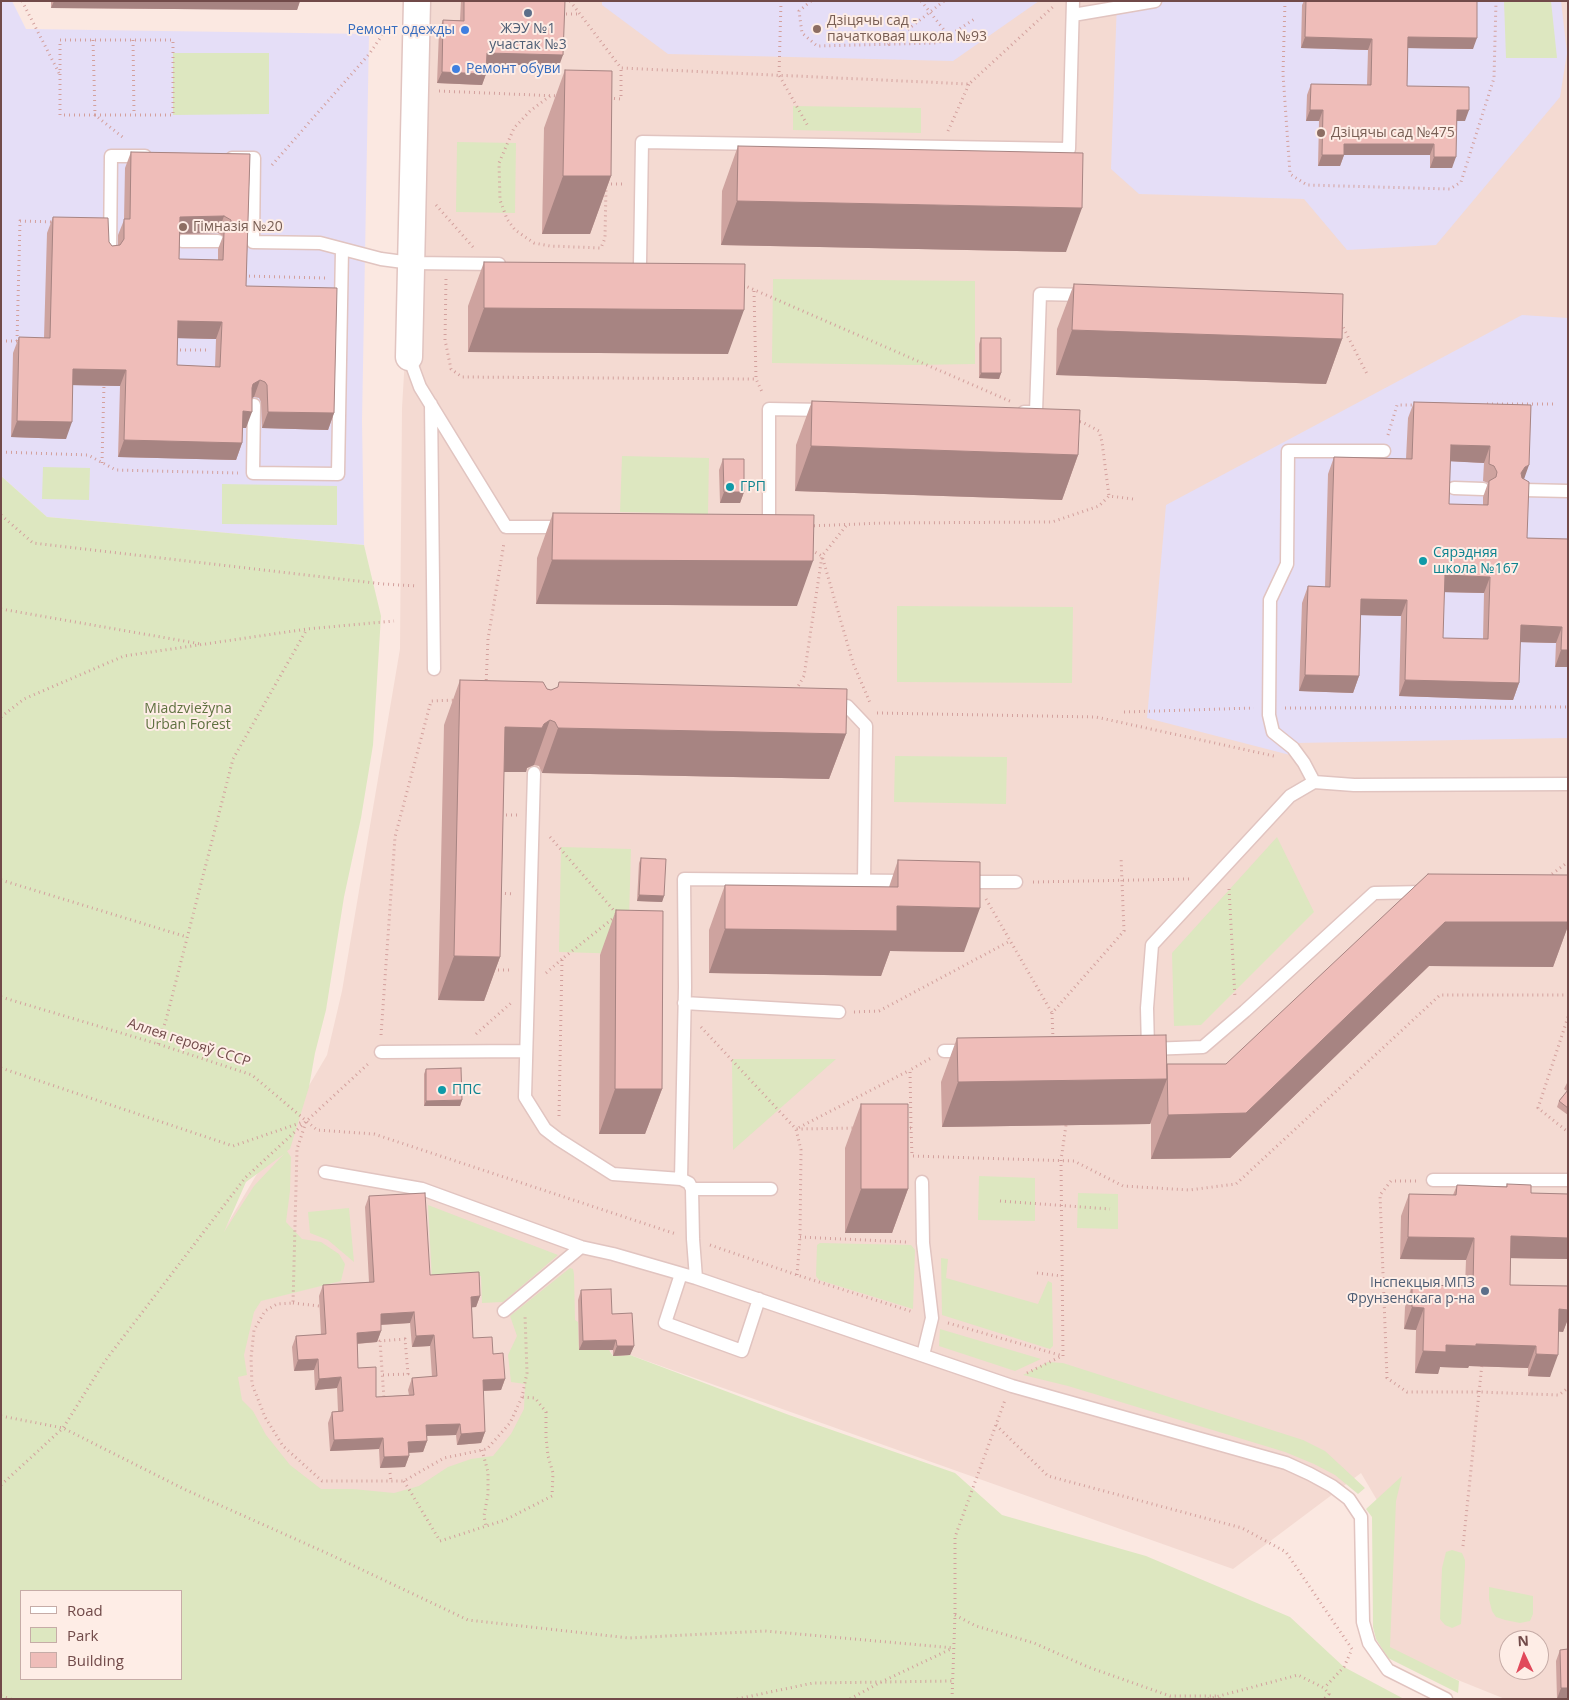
<!DOCTYPE html>
<html>
<head>
<meta charset="utf-8">
<style>
	body { margin:0 }
	#map { position:relative; width:1569px; height:1700px; overflow:hidden; background:#fbe8e1; font-family:"Open Sans",sans-serif }
	canvas { display:block }
	.frame { position:absolute; inset:0; border:2px solid #714a49; pointer-events:none }
	.legend { position:absolute; left:20px; top:1590px; width:162px; height:90px; box-sizing:border-box; background:#feede6; border:1px solid #c6aca7; margin:0; padding:6px 9px; list-style:none; font-size:15px; color:#714a49 }
	.legend li { display:flex; align-items:center; gap:10px; height:25px }
	.legend b { width:25px; border:1px solid #c6aca7 }
	.north { position:absolute; left:1499px; top:1630px; width:50px; height:50px; box-sizing:border-box; background:#feede6; border:1px solid #c6aca7; border-radius:50%; rotate:357deg; font-size:14px; font-weight:700; line-height:20px; text-align:center; color:#714a49 }
	.north::after { content:''; display:block; margin:auto; width:18px; height:22px; background:#e1495b; clip-path:polygon(50% 0,100% 100%,50% 72%,0 100%) }
</style>
</head>
<body>
<div id="map">
<canvas width="1569" height="1700"></canvas>
<div class="frame"></div>
<ul class="legend">
<li><b style="height:6px;background:#fff"></b>Road</li>
<li><b style="height:14px;background:#dde7c0"></b>Park</li>
<li><b style="height:14px;background:#efbdb9"></b>Building</li>
</ul>
<div class="north">N</div>
</div>
<script>
const c = document.querySelector('canvas').getContext('2d');
c.lineJoin = 'round';
function fill(path, color) { c.fillStyle = color; c.fill(path, 'evenodd'); }
const toPath = rows => new Path2D(rows.map(r => 'M' + r).join(''));
function strokePath(path, color, width, dash) { c.strokeStyle = color; c.lineWidth = width; c.lineCap = dash ? 'butt' : 'round'; c.setLineDash(dash || []); c.stroke(path); }
function write(font, color, halo, rows, align = 'center') {
  c.font = font + ' "Open Sans",sans-serif'; c.lineWidth = 4; c.setLineDash([]); c.textBaseline = 'middle'; c.strokeStyle = halo; c.fillStyle = color; for (const [text, x, y, turn = 0] of rows) {
    c.save(); c.translate(x, y); c.rotate((+turn || 0) * Math.PI / 180); c.textAlign = isNaN(turn) ? turn : align; if (halo) c.strokeText(text, 0, 0); c.fillText(text, 0, 0); c.restore();
  }
}
fill(toPath([
	[426,1,1568,1,1568,1699,1505,1699,1386,1651,1384,1512,1361,1473,1233,1569,630,1355,613,1356,610,1350,598,1616,479,1607,247,1483,218,1240,327,1055,342,991,400,649,402,408],
	[1509,1640,1539,1640,1539,1670,1509,1670]
]), '#f4dad2');
fill(toPath([
	[1,1,12,1,26,29,369,34,362,421,364,545,47,517,1,476],
	[602,1,1039,1,953,61,668,54,602,5],
	[1117,1,1561,1,1567,53,1560,97,1436,245,1347,250,1304,199,1139,194,1111,169],
	[1522,315,1568,318,1568,738,1296,743,1290,755,1147,718,1166,505]
]), '#e5def7');
fill(toPath([
	[1504,1,1551,1,1557,58,1506,58],
	[173,53,269,53,269,114,173,115],
	[793,106,921,108,921,133,793,130],
	[457,142,516,143,515,213,456,212],
	[773,279,975,281,975,364,915,365,772,363],
	[622,456,709,458,708,514,620,512],
	[43,467,90,468,89,500,42,499],
	[1,476,47,517,364,545,381,616,373,745,361,818,344,897,326,1010,315,1053,309,1087,290,1149,287,1151,291,1157,290,1191,286,1222,302,1239,321,1242,339,1254,345,1264,341,1281,261,1301,254,1312,244,1355,247,1375,238,1377,242,1400,253,1411,266,1435,290,1465,321,1489,353,1489,394,1493,419,1486,448,1467,471,1459,493,1456,511,1434,524,1409,525,1384,511,1382,508,1355,517,1336,510,1316,570,1268,573,1269,574,1274,575,1320,578,1322,579,1350,609,1350,613,1356,630,1355,789,1415,955,1473,1002,1515,1146,1556,1290,1617,1344,1667,1404,1699,1,1699],
	[284,1154,254,1186,224,1232,246,1182],
	[21,1591,181,1591,181,1679,21,1679],
	[222,484,337,486,337,525,222,524],
	[897,606,1073,607,1072,683,897,682],
	[895,756,1007,757,1006,804,894,802],
	[1277,837,1314,912,1201,1025,1174,1026,1172,953],
	[561,847,631,849,628,954,559,952],
	[732,1059,836,1059,733,1150],
	[979,1176,1035,1178,1035,1221,978,1220],
	[1078,1193,1118,1194,1118,1229,1077,1228],
	[428,1205,558,1255,503,1302,482,1303,481,1276,432,1280],
	[349,1208,354,1262,328,1240,310,1233,308,1212],
	[820,1243,911,1245,915,1250,913,1309,819,1280,816,1276,817,1245],
	[941,1258,948,1259,946,1278,1038,1304,1048,1281,1052,1283,1053,1346,1050,1349,942,1315],
	[940,1329,1041,1359,1015,1371,939,1346],
	[1048,1362,1063,1363,1303,1440,1325,1451,1365,1488,1358,1494,1335,1475,1314,1464,1285,1452,1068,1386,1023,1375],
	[1402,1476,1396,1501,1390,1647,1459,1681,1458,1693,1388,1658,1376,1639,1373,1627,1372,1517,1366,1509],
	[1452,1550,1462,1553,1465,1560,1465,1566,1461,1624,1452,1628,1445,1625,1440,1619,1442,1568,1446,1552],
	[1489,1587,1533,1596,1533,1614,1530,1621,1520,1623,1505,1620,1496,1617,1492,1611,1489,1599]
]), '#dde7c0');
const service = toPath([
	[1073,15,1155,1],
	[232,158,254,158,253,242,320,243,381,259,411,263,499,264],
	[182,241,218,241],
	[110,255,111,156,145,156],
	[640,264,642,142,1069,149,1073,1],
	[409,357,420,387,506,527,565,527],
	[431,404,434,669],
	[254,405,253,473,338,474,342,249],
	[1024,412,1036,412,1040,294,1086,295],
	[1454,488,1483,489],
	[1523,490,1568,491],
	[765,528,769,528,769,409,824,410],
	[829,706,847,706,866,726,864,881],
	[534,773,525,1097,545,1129,558,1139,613,1174,681,1179],
	[1314,782,1304,763,1293,748,1273,732,1269,715,1270,600,1287,564,1288,451,1384,451],
	[963,882,1016,882],
	[684,1003,839,1012],
	[1148,1049,1147,1008,1152,945,1290,796,1314,782,1354,785,1568,784],
	[1149,1049,1203,1047,1245,1011,1374,893,1425,892],
	[944,1051,969,1051],
	[381,1052,526,1051],
	[325,1172,422,1189,581,1247,613,1254,696,1278,1012,1386,1286,1463,1310,1474,1332,1486,1349,1499,1361,1517,1363,1622,1369,1643,1388,1670,1446,1699],
	[1433,1180,1568,1180],
	[922,1182,923,1243,932,1318,923,1355],
	[692,1189,771,1189],
	[681,1274,665,1323,742,1351,759,1299],
	[696,1278,693,1239,692,1189,689,1183,681,1179,685,987,684,879,908,881],
	[504,1311,581,1247]
]);
const minor = toPath([
	[409,357,417,1]
]);
strokePath(service, '#e1c4c0', 15);
strokePath(minor, '#e1c4c0', 29);
strokePath(toPath([
	[22,1,60,75],
	[570,1,621,68,969,84,1055,5],
	[781,1,779,75,809,128],
	[811,1,799,11,802,33,817,46,938,43,976,18],
	[921,1,949,36],
	[1285,1,1283,74,1290,174,1307,185,1450,189,1461,182,1494,78,1496,1],
	[561,14,579,14],
	[93,40,95,115,173,115,173,40,60,40,60,115,95,115,125,139],
	[133,40,134,114],
	[888,45,944,1],
	[439,91,558,96],
	[550,96,530,111,514,128,499,163,500,200,507,219,515,230,534,243,550,246,601,248,605,238,606,187],
	[609,98,621,99,621,68],
	[948,131,969,84],
	[272,165,370,53,383,34],
	[606,184,625,184],
	[436,205,473,247],
	[244,276,325,278],
	[446,279,445,340,451,369,462,377,756,379],
	[743,285,1012,402],
	[754,291,756,379,763,394],
	[1341,323,1368,376],
	[1,341,18,341],
	[17,341,20,221,54,222],
	[175,350,208,350],
	[1487,404,1557,404],
	[1075,421,1082,422,1099,431,1102,442,1109,496],
	[1388,435,1397,405,1416,405],
	[1,452,88,455,116,470,238,473],
	[102,463,104,383],
	[1,515,33,543,383,584,417,586],
	[809,526,883,523,1052,522,1099,506,1109,496,1133,499],
	[811,550,822,556,853,663,871,705],
	[1,609,201,644],
	[486,685,488,639,504,543],
	[796,690,804,676,822,556,846,526],
	[1285,708,1568,707],
	[1124,712,1254,708],
	[877,713,1096,717,1274,756],
	[1,717,24,699,124,656,307,629,394,621],
	[501,815,517,815],
	[550,837,617,914],
	[1548,877,1568,862],
	[1,880,187,937],
	[1033,882,1189,879],
	[1229,889,1235,998],
	[500,893,513,894],
	[986,899,1052,1013],
	[493,970,512,970],
	[546,973,562,959],
	[1,997,158,1044,252,1075,317,1130,374,1134,676,1234],
	[854,1012,879,1011,1010,941],
	[1568,1017,1538,1108,1568,1132],
	[701,1027,796,1129,856,1128],
	[476,1034,511,1003],
	[381,1035,395,837,431,701,457,700],
	[1053,1039,1052,1013,1124,931,1121,857],
	[158,1044,166,1020,233,759,307,629],
	[1,1068,233,1146,303,1122],
	[559,1116,562,959,616,916],
	[306,1122,297,1149,293,1303,277,1304,265,1311,254,1330,251,1358,252,1384,265,1417,283,1446,322,1481,404,1481,444,1458,487,1449,510,1423,522,1397,527,1373,525,1315],
	[905,1128,911,1128,912,1156,1074,1161,1123,1186,1189,1190,1236,1184,1440,995,1568,995],
	[911,1128,910,1070,931,1058],
	[1416,1181,1391,1181,1380,1195,1387,1378,1407,1392,1480,1392,1559,1395,1568,1388],
	[1000,1201,1110,1209],
	[800,1237,906,1242],
	[710,1245,797,1275,913,1312],
	[1037,1273,1062,1276],
	[797,1275,800,1237,801,1150,796,1129,910,1070],
	[293,1303,319,1306],
	[948,1323,1063,1356],
	[1063,1356,1061,1160,1066,1125],
	[1027,1373,1062,1356],
	[383,1375,408,1374,405,1339,380,1341,384,1399],
	[1,1416,63,1428,186,1490,331,1555,468,1620,629,1638,765,1631,954,1648],
	[996,1425,1048,1476,1242,1528,1286,1552,1352,1649,1344,1667,1324,1688],
	[482,1450,488,1472,488,1494,484,1516,486,1526],
	[390,1473,391,1482],
	[404,1481,440,1541,505,1520,552,1496,553,1473,548,1456,546,1437,546,1412,535,1398,522,1397],
	[1,1485,63,1428,105,1361,245,1178,368,1064],
	[1463,1546,1482,1364],
	[955,1615,976,1626,1034,1643,1088,1667,1170,1696,1216,1696,1220,1699],
	[1,1696,11,1699],
	[737,1699,813,1683,952,1681],
	[850,1699,879,1683,953,1648],
	[952,1699,955,1615,955,1537,1005,1400],
	[1208,1699,1298,1675,1324,1688,1329,1694,1324,1699]
]), '#d3a09d', 3, [1, 4]);
strokePath(service, '#fff', 12);
strokePath(minor, '#fff', 26);
fill(toPath([
	[51,1,300,1,297,10,51,8],
	[461,1,565,1,559,66,487,64,486,74,482,85,437,83,439,31,443,20,460,20],
	[1304,1,1477,1,1473,49,1408,48,1407,86,1465,121,1457,121,1452,168,1430,168,1430,155,1344,155,1340,166,1318,166,1319,121,1306,121,1307,95,1311,84,1367,85,1368,50,1301,48,1302,5],
	[565,70,611,176,590,234,542,234,544,128],
	[738,146,1066,252,721,245,722,191],
	[131,152,250,154,246,286,334,413,328,430,262,428,261,402,259,398,254,397,252,398,246,428,243,428,242,443,236,460,118,457,120,386,73,385,66,439,11,437,13,353,19,337,44,338,47,233,53,217,109,242,112,246,118,245,118,235,124,220,125,168],
	[218,233,223,236,218,249,218,260,179,259,180,234],
	[177,338,216,339,215,367,177,365],
	[484,262,728,354,468,352,468,306],
	[1074,284,1342,339,1326,384,1056,375,1057,329],
	[981,338,1001,373,999,379,979,378,979,344],
	[812,401,1078,455,1062,500,795,491,796,445],
	[1414,402,1531,405,1524,479,1527,538,1568,539,1568,667,1555,667,1556,643,1520,642,1519,683,1513,700,1399,696,1401,616,1361,615,1359,676,1353,693,1299,691,1302,603,1308,586,1325,587,1328,474,1334,457,1406,459,1408,418],
	[1450,461,1484,463,1483,481,1488,483,1483,497,1483,505,1449,504],
	[1444,592,1484,593,1483,639,1443,638],
	[723,459,744,492,740,503,720,503,719,470],
	[553,513,797,606,536,604,537,558],
	[460,680,547,689,551,690,846,734,829,779,542,773,539,766,534,765,527,768,526,772,504,772,500,957,484,1001,438,1000,444,725],
	[641,858,664,896,662,902,637,901,639,863],
	[898,860,964,952,890,951,881,976,709,973,709,930,725,885,889,887],
	[1568,875,1568,926,1553,967,1429,966,1230,1158,1151,1159,1151,1123,1150,1124,942,1127,941,1082,957,1038,1166,1065,1226,1064],
	[616,910,662,1089,645,1134,599,1134,600,955],
	[426,1069,462,1100,460,1106,424,1106,424,1074],
	[1568,1081,1568,1115,1557,1107,1559,1101,1567,1091,1564,1089],
	[861,1104,908,1189,892,1233,845,1233,845,1148],
	[1507,1184,1531,1193,1568,1194,1568,1259,1511,1258,1510,1285,1568,1286,1568,1319,1563,1332,1559,1331,1550,1377,1528,1376,1528,1368,1469,1366,1468,1368,1440,1367,1438,1374,1415,1373,1416,1330,1404,1329,1405,1307,1412,1285,1465,1286,1466,1260,1400,1259,1401,1216,1409,1194,1453,1195,1457,1185,1506,1187],
	[369,1196,430,1275,480,1296,476,1307,472,1307,473,1338,493,1354,505,1379,501,1390,483,1391,485,1432,481,1443,457,1445,456,1435,427,1436,427,1441,423,1452,409,1453,409,1456,405,1467,380,1468,379,1449,330,1451,328,1423,332,1412,338,1411,337,1388,315,1390,314,1370,294,1371,292,1347,296,1336,321,1335,319,1296,323,1285,369,1282,365,1207],
	[410,1323,412,1347,430,1346,432,1377,412,1378,408,1390,409,1395,376,1397,358,1368,357,1344,377,1342,381,1331,381,1325],
	[581,1290,612,1314,634,1346,630,1355,613,1356,613,1350,579,1350,578,1300],
	[1560,1650,1568,1699,1557,1699,1556,1661]
]), '#cea39f');
fill(toPath([
	[54,1,300,1,297,10,51,8],
	[1305,37,1372,39,1368,50,1301,48],
	[1408,37,1477,38,1473,49,1404,48],
	[487,53,563,55,559,66,483,64],
	[442,72,486,74,482,85,437,83],
	[1310,110,1323,110,1319,121,1306,121],
	[1457,110,1469,110,1465,121,1453,121],
	[1344,144,1434,144,1430,155,1340,155],
	[1322,155,1344,155,1340,166,1318,166],
	[1434,157,1456,157,1452,168,1430,168],
	[563,176,611,176,590,234,542,234],
	[737,201,1082,208,1066,252,721,245],
	[224,216,218,233,174,234,180,217],
	[484,308,744,310,728,354,468,352],
	[178,321,222,322,216,339,172,338],
	[1072,330,1342,339,1326,384,1056,375],
	[73,369,126,370,120,386,67,385],
	[981,373,1001,373,999,379,979,378],
	[260,380,254,397,247,400,253,384],
	[243,411,252,412,246,428,237,428],
	[268,412,334,413,328,430,262,428],
	[17,421,72,422,66,439,11,437],
	[124,440,242,443,236,460,118,457],
	[1451,445,1490,446,1484,463,1445,461],
	[811,446,1078,455,1062,500,795,491],
	[1529,465,1523,482,1521,473,1525,467],
	[724,492,744,492,740,503,720,503],
	[552,560,813,561,797,606,536,604],
	[1445,575,1490,577,1484,593,1439,592],
	[1361,599,1407,600,1401,616,1355,615],
	[1521,625,1562,627,1556,643,1515,642],
	[1561,650,1568,650,1568,667,1555,667],
	[1305,675,1359,676,1353,693,1299,691],
	[1405,680,1519,683,1513,700,1399,696],
	[550,720,534,765,527,768,526,772,489,772,505,727,544,724],
	[558,728,846,734,829,779,542,773],
	[639,895,664,896,662,902,637,901],
	[897,906,980,908,964,952,890,951,881,976,709,973,725,929],
	[1445,922,1568,922,1568,926,1553,967,1429,966,1230,1158,1151,1159,1168,1115],
	[454,956,500,957,484,1001,438,1000],
	[1167,1079,1150,1124,942,1127,958,1082],
	[615,1089,662,1089,645,1134,599,1134],
	[462,1100,460,1106,424,1106,426,1101],
	[861,1189,908,1189,892,1233,845,1233],
	[1511,1236,1568,1238,1568,1259,1503,1258],
	[1408,1237,1474,1238,1466,1260,1400,1259],
	[480,1296,476,1307,467,1308,471,1297],
	[1412,1307,1424,1308,1416,1330,1404,1329],
	[1559,1309,1568,1310,1568,1319,1563,1332,1551,1331],
	[414,1312,410,1323,377,1325,381,1314],
	[381,1331,377,1342,353,1344,357,1333],
	[434,1335,430,1346,412,1347,416,1336],
	[616,1340,613,1350,579,1350,583,1341],
	[1476,1344,1536,1346,1528,1368,1469,1366,1468,1368,1440,1367,1438,1374,1415,1373,1423,1351,1446,1345],
	[617,1346,634,1346,630,1355,613,1356],
	[1536,1354,1558,1355,1550,1377,1528,1376],
	[318,1359,314,1370,294,1371,298,1360],
	[341,1377,337,1388,315,1390,319,1379],
	[505,1379,501,1390,479,1391,483,1380],
	[460,1424,456,1435,422,1436,426,1425],
	[485,1432,481,1443,457,1445,461,1434],
	[383,1438,379,1449,330,1451,334,1440],
	[427,1441,423,1452,404,1453,408,1442],
	[409,1456,405,1467,380,1468,384,1457],
	[1561,1688,1568,1688,1568,1699,1557,1699]
]), '#a78482');
const building = toPath([
	[464,1,565,1,563,55,487,53,486,74,442,72,443,20,464,21,464,1],
	[1306,1,1477,1,1477,38,1408,37,1407,86,1469,87,1469,110,1457,110,1456,157,1434,157,1434,144,1344,144,1344,155,1322,155,1323,110,1310,110,1311,84,1371,85,1372,39,1305,37,1306,1],
	[565,70,612,71,611,176,563,176,565,70],
	[738,146,1083,153,1082,208,737,201,738,146],
	[131,152,250,154,246,286,337,288,334,413,268,412,267,385,265,382,260,380,253,384,252,388,252,412,243,411,242,443,124,440,126,370,73,369,72,422,17,421,19,337,50,338,53,217,108,218,109,242,112,246,120,245,124,239,124,219,130,219,131,152],
	[224,216,231,220,231,228,224,233,223,260,179,259,180,217,224,216],
	[178,321,222,322,220,367,177,365,178,321],
	[484,262,745,264,744,310,484,308,484,262],
	[1074,284,1343,294,1342,339,1072,330,1074,284],
	[981,338,1001,338,1001,373,981,373,981,338],
	[812,401,1080,410,1078,455,811,446,812,401],
	[1414,402,1531,405,1529,465,1525,467,1521,473,1522,478,1529,482,1527,538,1568,539,1568,650,1561,650,1562,627,1521,625,1519,683,1405,680,1407,600,1361,599,1359,676,1305,675,1308,586,1330,587,1334,457,1412,459,1414,402],
	[1451,445,1490,446,1489,464,1494,466,1497,472,1496,477,1489,481,1488,505,1449,504,1451,445],
	[1445,575,1490,577,1488,639,1443,638,1445,575],
	[723,459,744,459,744,492,724,492,723,459],
	[553,513,814,515,813,561,552,560,553,513],
	[460,680,543,682,547,689,551,690,558,687,559,682,847,689,846,734,558,728,555,722,550,720,544,724,542,728,505,727,500,957,454,956,460,680],
	[641,858,666,859,664,896,639,895,641,858],
	[898,860,980,862,980,908,897,906,897,931,725,929,725,885,898,887,898,860],
	[1428,874,1568,875,1568,922,1445,922,1246,1113,1168,1115,1167,1064,1226,1064,1428,874],
	[616,910,663,911,662,1089,615,1089,616,910],
	[1166,1035,1167,1079,958,1082,957,1038,1166,1035],
	[461,1068,462,1100,426,1101,426,1069,461,1068],
	[1568,1090,1568,1108,1559,1101,1568,1090],
	[861,1104,908,1104,908,1189,861,1189,861,1104],
	[1507,1184,1531,1185,1531,1193,1568,1194,1568,1238,1511,1236,1510,1285,1568,1286,1568,1310,1559,1309,1558,1355,1536,1354,1536,1346,1476,1344,1476,1346,1446,1345,1446,1352,1423,1351,1424,1308,1412,1307,1412,1285,1473,1286,1474,1238,1408,1237,1409,1194,1456,1195,1457,1185,1507,1187,1507,1184],
	[425,1193,430,1275,479,1272,480,1296,471,1297,473,1338,492,1337,493,1354,503,1353,505,1379,483,1380,485,1432,461,1434,460,1424,426,1425,427,1441,408,1442,409,1456,384,1457,383,1438,334,1440,332,1412,343,1411,341,1377,319,1379,318,1359,298,1360,296,1336,326,1334,323,1285,374,1282,369,1196,425,1193],
	[414,1312,416,1336,434,1335,437,1376,412,1378,414,1395,376,1397,376,1367,358,1368,357,1333,381,1331,381,1314,414,1312],
	[611,1289,612,1314,632,1313,634,1346,617,1346,616,1340,583,1341,581,1290,611,1289],
	[1568,1649,1568,1688,1561,1688,1560,1650,1568,1649]
]);
fill(building, '#efbdb9');
strokePath(building, '#a78482', 1);
for (const [x, y, r, color] of [
	[528,13,5,"#5c6f8a"],
	[817,29,5,"#8d6e63"],
	[465,30,5,"#3f7fe0"],
	[456,69,5,"#3f7fe0"],
	[1321,133,5,"#8d6e63"],
	[183,227,5,"#8d6e63"],
	[730,487,5,"#0f9aa8"],
	[1423,561,5,"#0f9aa8"],
	[442,1090,5,"#0f9aa8"],
	[1485,1291,5,"#5c6f8a"]
]) { const dot = new Path2D(); dot.arc(x, y, r, 0, 2 * Math.PI); c.fillStyle = color; c.fill(dot); strokePath(dot, '#feede6', 2); }
write('14px', '#785e54', '#feede6', [
	["Дзіцячы сад -",827,21],
	["пачатковая школа №93",827,37],
	["Дзіцячы сад №475",1331,133],
	["Гімназія №20",193,227]
], 'left');
write('14px', '#4e5e75', '#feede6', [
	["ЖЭУ №1",528,29],
	["участак №3",528,45],
	["Інспекцыя МПЗ",1475,1283,"right"],
	["Фрунзенскага р-на",1475,1299,"right"]
]);
write('14px', '#366cbe', '#feede6', [
	["Ремонт одежды",455,30],
	["Ремонт обуви",466,69,"left"]
], 'right');
write('14px', '#0d838f', '#feede6', [
	["ГРП",740,487],
	["Сярэдняя",1433,553],
	["школа №167",1433,569],
	["ППС",452,1090]
], 'left');
write('14px', '#5e713f', '#feede6', [
	["Miadzviežyna",188,709],
	["Urban Forest",188,725]
]);
write('14px', '#714a49', '#feede6', [
	["Аллея герояў СССР",189,1043,18]
]);
</script>
</body>
</html>
